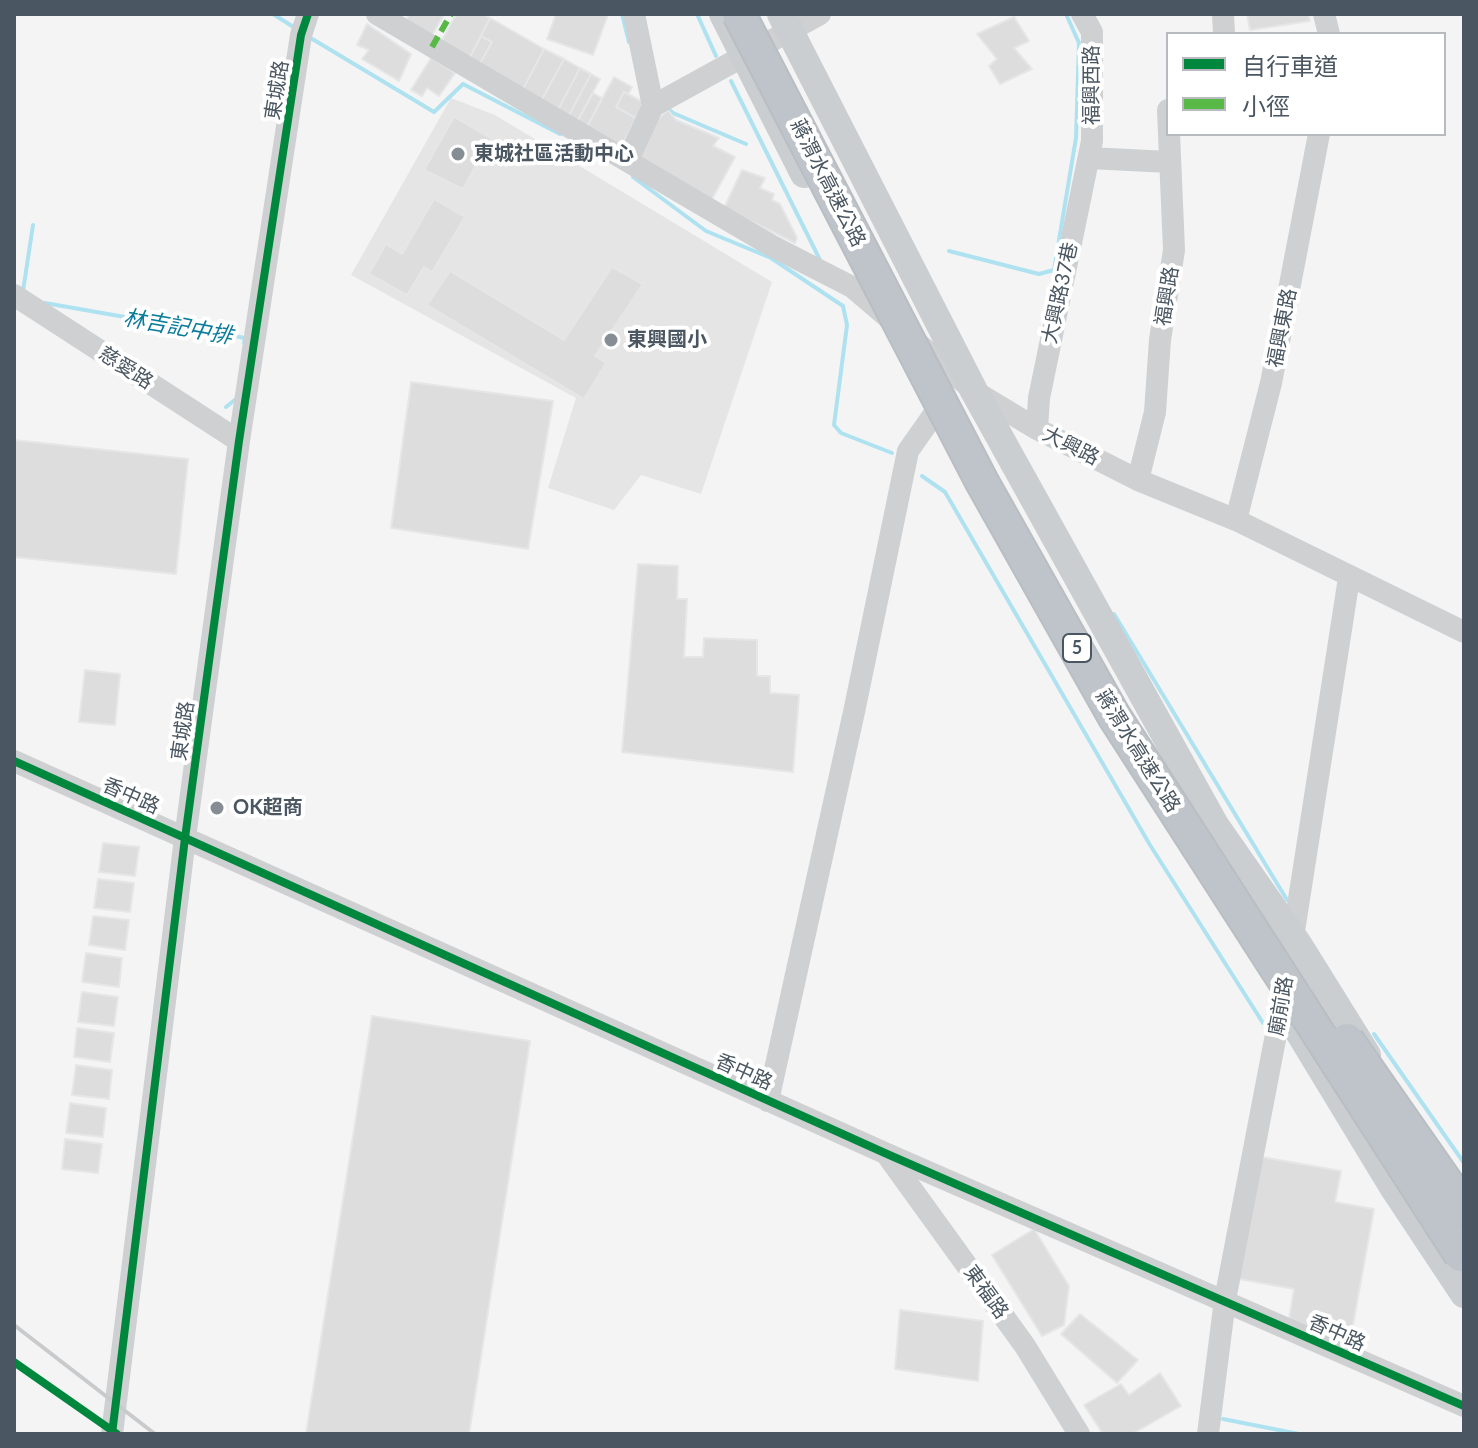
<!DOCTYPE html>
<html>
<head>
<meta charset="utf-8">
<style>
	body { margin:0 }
	#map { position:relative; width:1478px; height:1448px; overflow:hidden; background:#f4f4f4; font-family:Lato,"Noto Sans TC",sans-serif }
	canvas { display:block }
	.frame { position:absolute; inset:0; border:16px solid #4a5661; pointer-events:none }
	.legend { position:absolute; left:1166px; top:32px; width:280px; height:104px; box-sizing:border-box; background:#fff; border:2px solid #b7bbc0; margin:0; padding:10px 14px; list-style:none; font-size:24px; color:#4a5661 }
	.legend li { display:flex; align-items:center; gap:16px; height:40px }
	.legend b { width:40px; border:2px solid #b7bbc0 }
</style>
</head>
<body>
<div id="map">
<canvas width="1478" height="1448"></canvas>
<div class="frame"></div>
<ul class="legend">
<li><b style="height:10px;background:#00873e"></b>自行車道</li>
<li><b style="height:10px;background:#58b947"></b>小徑</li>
</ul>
</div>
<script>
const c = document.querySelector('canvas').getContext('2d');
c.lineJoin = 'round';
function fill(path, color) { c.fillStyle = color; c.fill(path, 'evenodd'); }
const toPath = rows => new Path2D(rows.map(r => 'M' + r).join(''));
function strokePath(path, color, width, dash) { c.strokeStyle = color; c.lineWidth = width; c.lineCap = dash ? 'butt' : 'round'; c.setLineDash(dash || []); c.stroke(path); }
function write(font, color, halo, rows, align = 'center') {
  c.font = font + ' Lato,"Noto Sans TC",sans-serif'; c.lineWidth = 8; c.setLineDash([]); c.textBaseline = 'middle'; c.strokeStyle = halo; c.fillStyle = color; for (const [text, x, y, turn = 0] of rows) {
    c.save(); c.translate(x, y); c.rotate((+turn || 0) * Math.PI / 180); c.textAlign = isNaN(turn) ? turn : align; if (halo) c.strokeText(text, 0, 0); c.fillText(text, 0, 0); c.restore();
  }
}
fill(toPath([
	[451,98,495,115,772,282,701,494,641,475,614,510,548,488,576,398,351,275]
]), '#e6e5e6');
strokePath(toPath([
	[273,14,295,28],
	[622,14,629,42],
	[697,14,716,56],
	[309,37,434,112,463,84,560,134],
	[731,81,820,260],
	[665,106,673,113,746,144],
	[633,177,706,231,771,258,843,306,847,325,834,425,841,433,892,453],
	[949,251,1039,274,1054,270,1076,138,1079,43,1066,14],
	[23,291,33,225],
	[45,303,245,338,244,343],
	[226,407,236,399],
	[922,476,945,492,1150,845,1263,1023],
	[1114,614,1287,900],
	[1374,1034,1464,1163],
	[1223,1419,1299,1434]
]), '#aee2f0', 4);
const building = toPath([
	[409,14,444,14,430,39,405,24,409,14],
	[456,14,483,14,490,18,467,63,438,48,456,14],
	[556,14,608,15,593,55,547,39,556,14],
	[1247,14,1308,14,1310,21,1250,30,1247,14],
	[1014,17,1029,41,1014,48,1032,69,1000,84,989,66,997,59,977,34,1014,17],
	[490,18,544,49,521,93,477,69,492,42,481,36,490,18],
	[367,24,411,54,399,81,362,59,369,50,357,45,367,24],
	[481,36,492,42,477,69,467,63,481,36],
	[544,49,564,59,540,103,521,93,544,49],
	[431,58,455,73,439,96,427,88,422,96,411,90,431,58],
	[564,59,580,68,557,112,540,103,564,59],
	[580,68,591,74,568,117,557,112,580,68],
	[591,74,600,79,577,122,568,117,591,74],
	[614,77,632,87,628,94,624,92,616,107,636,118,622,146,587,127,614,77],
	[624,92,645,103,636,118,616,107,624,92],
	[593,93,602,98,587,127,577,122,593,93],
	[668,110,676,120,719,138,713,146,735,157,711,201,638,160,657,120,668,110],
	[454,117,491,138,463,189,424,170,454,117],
	[742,170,765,178,760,188,774,194,772,200,780,204,797,238,795,243,724,208,742,170],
	[434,199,465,217,432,272,424,267,407,295,369,274,386,244,402,254,434,199],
	[612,267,643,284,595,356,606,363,584,399,427,305,450,271,564,340,612,267],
	[411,382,553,401,528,549,391,528,411,382],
	[14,440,188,459,176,574,14,557,14,440],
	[638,564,678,566,677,599,687,599,684,657,703,657,704,638,757,640,757,676,770,676,770,693,799,695,793,772,622,752,638,564],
	[85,670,120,674,115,725,79,722,85,670],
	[103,843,139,847,135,876,99,872,103,843],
	[98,879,134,883,130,912,94,908,98,879],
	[93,916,129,920,125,950,89,945,93,916],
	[86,953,122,958,119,987,82,982,86,953],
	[82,992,118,997,114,1026,78,1022,82,992],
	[372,1016,530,1041,469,1434,306,1434,372,1016],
	[77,1028,114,1033,110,1062,74,1057,77,1028],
	[76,1065,112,1070,109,1099,72,1095,76,1065],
	[70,1103,106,1108,103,1137,66,1133,70,1103],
	[65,1139,102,1144,98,1173,62,1169,65,1139],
	[1262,1157,1341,1171,1335,1202,1374,1209,1351,1336,1288,1325,1294,1289,1239,1279,1262,1157],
	[1034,1229,1069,1286,1064,1325,1042,1336,992,1255,1034,1229],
	[900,1310,983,1321,978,1381,895,1369,900,1310],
	[1080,1314,1138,1360,1117,1383,1061,1334,1080,1314],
	[1160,1373,1181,1406,1132,1434,1103,1434,1084,1405,1121,1384,1129,1395,1160,1373]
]);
fill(building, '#ddddde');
strokePath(building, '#e5e6e7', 2);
strokePath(toPath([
	[377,14,772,246,852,287,974,391,1037,429,1138,480,1236,520,1464,632],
	[634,14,653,106],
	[1223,14,1224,34],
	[1324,14,1329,34],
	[1089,158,1169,162],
	[628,160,653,106,820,14],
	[14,295,239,441],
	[1037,429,1039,398,1092,141,1092,32,1082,14],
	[1138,480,1155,412,1160,340,1174,250,1168,110],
	[1236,520,1271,383,1319,134],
	[14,761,887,1154,1464,1406],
	[1292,944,1349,578],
	[768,1101,854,712,908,451,934,414],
	[887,1155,1025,1346,1079,1434],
	[112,1434,185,838,239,441,301,35,308,14],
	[1208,1434,1225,1300,1283,998]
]), '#ced0d2', 22);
strokePath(toPath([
	[723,14,804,174],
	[781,14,974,391,1215,825,1298,944,1367,1055],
	[1288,1014,1393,1187,1464,1294]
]), '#caced1', 28);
strokePath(toPath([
	[14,1325,155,1434]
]), '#c9cacc', 4);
const highwayBridge = toPath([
	[739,14,982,482,1114,716,1461,1255],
	[1347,1040,1464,1208]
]);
strokePath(highwayBridge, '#b9bec3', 36, []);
strokePath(highwayBridge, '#bec4c9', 32);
strokePath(toPath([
	[432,47,451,14]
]), '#58b947', 6, [12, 6]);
strokePath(toPath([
	[14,761,887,1154,1464,1406],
	[14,1362,117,1434],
	[112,1434,185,838,239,441,301,35,308,14]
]), '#00873e', 8);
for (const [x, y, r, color] of [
	[458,154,8,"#868d94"],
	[611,340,8,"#868d94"],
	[217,808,8,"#868d94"]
]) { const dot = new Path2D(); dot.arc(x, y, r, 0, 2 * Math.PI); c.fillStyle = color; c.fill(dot); strokePath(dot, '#fff', 3); }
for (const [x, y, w] of [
	[1077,648,28]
]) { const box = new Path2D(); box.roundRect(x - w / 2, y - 14, w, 28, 6); c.fillStyle = '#fff'; c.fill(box); strokePath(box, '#4a5661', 2); }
write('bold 18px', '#4a5661', null, [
	["5",1077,648]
]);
write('20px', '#4a5661', '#fff', [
	["福興西路",1092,85,-90],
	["東城路",277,90,-81],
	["蔣渭水高速公路",828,183,63],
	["大興路37巷",1060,293,-78],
	["福興路",1167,296,-81],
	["福興東路",1282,328,-79],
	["慈愛路",126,368,33],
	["大興路",1071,446,27],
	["東城路",183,731,-82],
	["蔣渭水高速公路",1138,751,58],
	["香中路",131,796,24],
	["廟前路",1281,1006,-80],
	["香中路",744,1072,24],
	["東福路",986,1292,54],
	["香中路",1337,1333,24]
]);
write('bold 20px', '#4a5661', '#fff', [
	["東城社區活動中心",474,154],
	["東興國小",627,340],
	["OK超商",233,808]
], 'left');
write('italic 22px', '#0c7c9b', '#fff', [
	["林吉記中排",178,327,10]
]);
</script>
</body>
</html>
